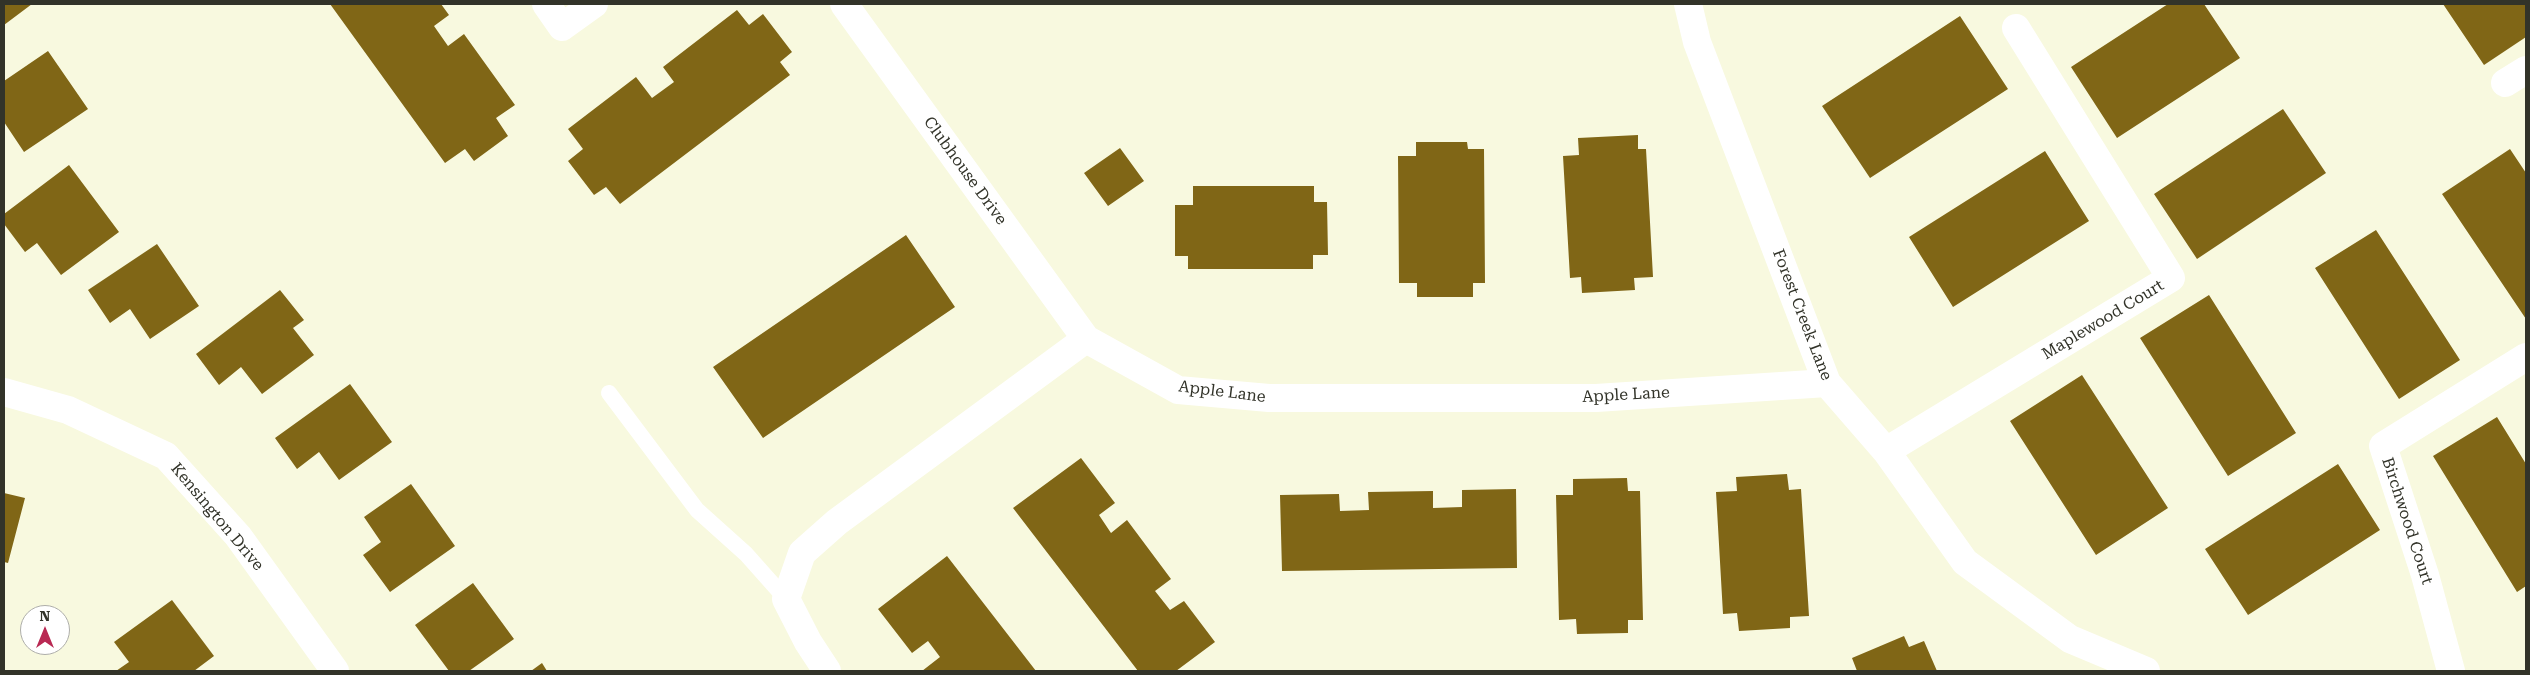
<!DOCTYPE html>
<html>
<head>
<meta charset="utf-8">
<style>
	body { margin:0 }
	#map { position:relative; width:2530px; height:675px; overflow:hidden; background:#f8f9df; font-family:"Roboto Serif",serif }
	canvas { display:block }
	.frame { position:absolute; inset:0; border:5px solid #323329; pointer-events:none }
	.north { position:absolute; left:20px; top:605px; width:50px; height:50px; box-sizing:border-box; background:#fff; border:1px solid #adada9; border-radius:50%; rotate:0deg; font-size:14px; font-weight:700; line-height:20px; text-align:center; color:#323329 }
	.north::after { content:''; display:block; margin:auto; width:18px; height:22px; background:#b92953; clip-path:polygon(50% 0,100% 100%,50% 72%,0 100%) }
</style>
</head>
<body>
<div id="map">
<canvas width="2530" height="675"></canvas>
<div class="frame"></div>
<div class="north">N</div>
</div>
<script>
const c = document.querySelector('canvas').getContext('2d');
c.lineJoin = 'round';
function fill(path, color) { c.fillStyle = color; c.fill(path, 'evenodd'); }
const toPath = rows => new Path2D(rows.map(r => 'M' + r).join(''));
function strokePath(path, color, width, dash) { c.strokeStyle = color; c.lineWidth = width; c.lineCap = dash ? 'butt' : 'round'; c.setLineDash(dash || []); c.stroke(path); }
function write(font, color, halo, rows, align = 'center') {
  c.font = font + ' "Roboto Serif",serif'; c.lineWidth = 5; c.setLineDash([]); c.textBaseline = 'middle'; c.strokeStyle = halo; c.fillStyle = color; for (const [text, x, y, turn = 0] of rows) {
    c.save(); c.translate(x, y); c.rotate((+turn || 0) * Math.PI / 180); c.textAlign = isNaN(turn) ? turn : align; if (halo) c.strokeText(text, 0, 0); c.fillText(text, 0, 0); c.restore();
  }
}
fill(toPath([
	[4,4,32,4,4,25],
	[330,4,441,4,449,15,434,26,448,46,464,34,515,105,496,118,508,136,474,161,465,149,445,163],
	[2168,4,2204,4,2240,58,2117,138,2071,67],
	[2443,4,2526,4,2526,37,2484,65],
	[737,10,749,25,763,14,792,52,780,62,790,75,620,204,606,187,594,195,568,161,583,149,568,129,636,77,652,98,674,82,663,67],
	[1960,16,2008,89,1870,178,1822,106],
	[48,51,88,109,24,152,4,122,4,81],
	[2283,109,2326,173,2197,259,2154,194],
	[1638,135,1638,149,1646,149,1653,277,1634,278,1635,290,1582,293,1581,277,1570,278,1563,156,1579,155,1578,138],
	[1416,142,1467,142,1468,149,1484,149,1485,283,1473,283,1473,297,1417,297,1417,283,1399,283,1398,156,1416,156],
	[1120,148,1144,181,1108,206,1084,173],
	[2510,149,2526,173,2526,319,2442,194],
	[2045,151,2089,221,1953,307,1909,237],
	[69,165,119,232,61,275,37,243,25,252,4,224,4,214],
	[1193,186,1314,186,1314,202,1327,202,1328,255,1313,255,1313,269,1188,269,1188,256,1175,256,1175,205,1193,205],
	[2376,230,2460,360,2399,399,2315,268],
	[906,235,955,307,763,438,713,367],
	[157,244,199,306,150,339,130,309,110,323,88,290],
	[280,290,304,320,293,328,314,355,262,394,241,367,219,385,196,354],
	[2209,295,2296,433,2228,476,2140,338],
	[2082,375,2168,508,2096,555,2010,421],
	[350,384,392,442,339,480,319,452,297,469,275,438],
	[2497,417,2526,464,2526,586,2517,592,2433,456],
	[1081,458,1115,503,1099,515,1111,533,1127,520,1171,579,1155,591,1170,610,1184,601,1215,642,1176,671,1138,671,1013,508],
	[2338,464,2380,530,2248,615,2205,549],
	[1787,474,1789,490,1801,489,1809,616,1790,617,1790,628,1739,631,1737,613,1723,614,1716,492,1737,491,1736,477],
	[1627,478,1628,491,1640,491,1643,620,1628,620,1628,633,1577,634,1576,619,1559,620,1556,495,1573,495,1573,479],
	[411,484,455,546,390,592,363,555,381,542,364,517],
	[1516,489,1517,568,1282,571,1280,495,1339,494,1340,511,1369,510,1368,492,1433,491,1433,508,1462,507,1462,490],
	[4,493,25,498,8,563,4,562],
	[947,556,1036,671,922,671,940,657,928,641,912,653,878,609],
	[473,583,514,639,469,671,449,671,415,625],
	[172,600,214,656,194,671,116,671,129,662,114,642],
	[1904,636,1909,647,1924,641,1937,671,1857,671,1852,658],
	[542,663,547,671,531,671]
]), '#806616');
strokePath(toPath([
	[609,393,697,510,746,554,786,599]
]), '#fff', 16);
strokePath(toPath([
	[546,4,562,27,594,4],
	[844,4,1086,339],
	[1688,4,1697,42,1827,383,1886,451,1965,562,2070,639,2146,671],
	[2505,83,2526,70],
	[4,392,68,410,166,456,238,536,335,671],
	[1886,451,2171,278,2016,28],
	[827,671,808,642,786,599,802,553,837,522,1086,339,1178,390,1269,398,1596,398,1827,383],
	[2451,671,2425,575,2383,446,2526,357]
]), '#fff', 28);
write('16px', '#323329', '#fff', [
	["Clubhouse Drive",965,171,54],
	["Forest Creek Lane",1802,315,69],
	["Maplewood Court",2103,320,-31],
	["Apple Lane",1222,392,7],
	["Apple Lane",1626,395,-3],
	["Kensington Drive",217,517,50],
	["Birchwood Court",2407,521,72]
]);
</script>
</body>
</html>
